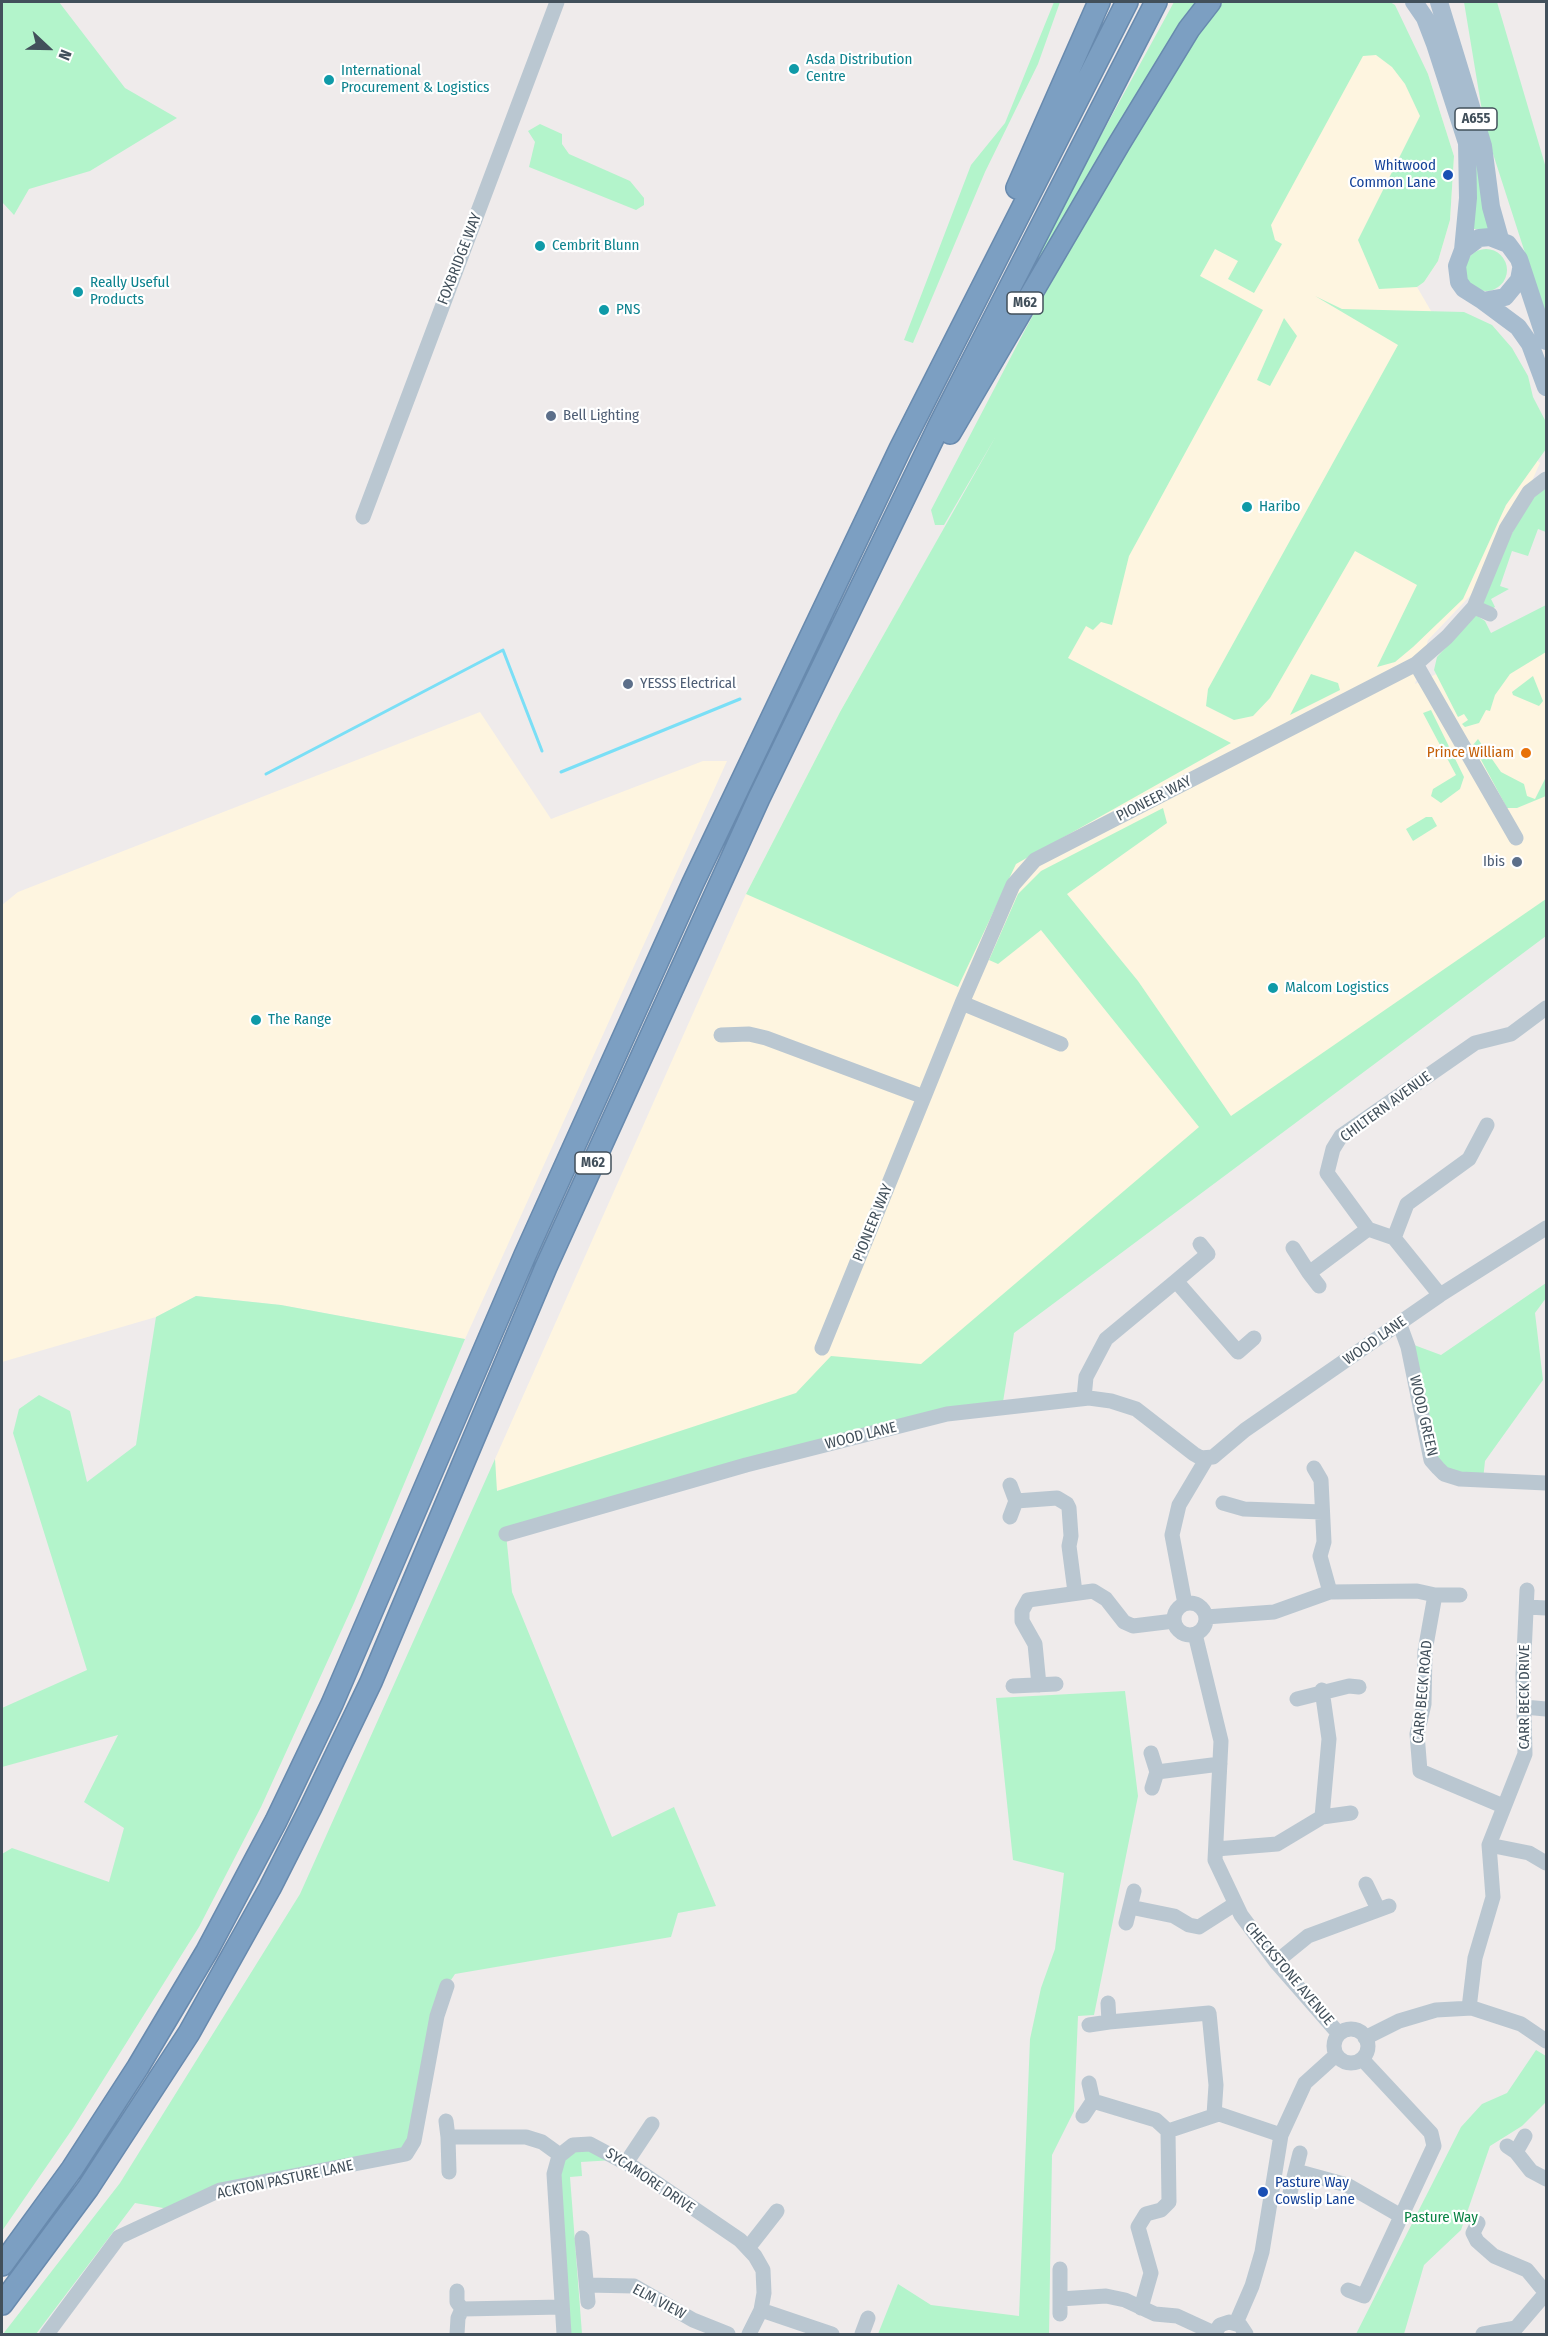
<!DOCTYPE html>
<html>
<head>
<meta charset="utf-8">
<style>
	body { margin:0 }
	#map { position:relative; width:1548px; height:2336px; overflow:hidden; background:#efebeb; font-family:"Fira Sans Condensed",sans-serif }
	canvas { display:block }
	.frame { position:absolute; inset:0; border:3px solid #42505b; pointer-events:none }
	.north { position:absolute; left:18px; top:18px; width:60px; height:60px; -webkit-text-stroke:4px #fff; paint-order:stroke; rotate:112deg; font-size:16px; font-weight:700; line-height:24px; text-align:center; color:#42505b }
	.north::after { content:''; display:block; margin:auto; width:21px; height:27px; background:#42505b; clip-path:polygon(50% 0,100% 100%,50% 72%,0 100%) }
</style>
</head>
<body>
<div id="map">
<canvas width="1548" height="2336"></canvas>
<div class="frame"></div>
<div class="north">N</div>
</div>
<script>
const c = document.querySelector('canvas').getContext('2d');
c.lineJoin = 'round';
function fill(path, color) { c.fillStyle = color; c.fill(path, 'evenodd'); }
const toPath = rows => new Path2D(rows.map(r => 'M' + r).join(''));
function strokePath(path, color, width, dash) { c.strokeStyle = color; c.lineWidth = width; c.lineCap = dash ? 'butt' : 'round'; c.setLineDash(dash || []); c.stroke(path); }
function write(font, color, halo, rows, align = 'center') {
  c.font = font + ' "Fira Sans Condensed",sans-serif'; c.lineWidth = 4.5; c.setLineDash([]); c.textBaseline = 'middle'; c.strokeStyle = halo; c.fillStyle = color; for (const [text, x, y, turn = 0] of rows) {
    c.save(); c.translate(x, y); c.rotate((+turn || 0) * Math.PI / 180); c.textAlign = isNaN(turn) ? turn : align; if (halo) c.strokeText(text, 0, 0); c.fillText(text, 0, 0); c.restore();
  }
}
fill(toPath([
	[1390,2,1428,74,1454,156,1450,220,1438,261,1424,282,1417,287,1462,364,1458,392,1540,463,1489,576,1428,640,1415,684,1546,622,1546,899,949,1385,496,1491,495,1459,746,894,840,712,1071,305],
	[480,712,551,819,703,761,727,761,465,1339,281,1305,196,1296,156,1317,2,1362,2,905,18,892]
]), '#fef5e0');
fill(toPath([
	[2,2,59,2,125,88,177,118,90,171,29,189,14,215,2,202],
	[1054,2,1060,2,1038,64,985,172,913,343,904,340,971,165,1005,123],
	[1174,2,1201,2,1034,273,1018,287],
	[1223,2,1390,2,1395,5,1428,74,1454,156,1450,220,1438,261,1424,282,1417,287,1379,289,1358,240,1420,116,1405,84,1392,67,1376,55,1363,56,1271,225,1275,240,1282,244,1254,293,1228,279,1238,261,1215,249,1200,276,1263,310,1129,556,1112,625,1101,622,1093,630,1086,626,1068,658,1231,743,1016,864,958,987,746,894,840,712,996,436,944,525,935,525,931,510,1026,328,1098,198,1200,32],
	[1464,2,1497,2,1546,168,1546,318,1485,129],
	[540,124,562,134,562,144,569,154,630,181,644,198,644,205,636,210,529,167,535,142,528,131],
	[1476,139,1489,229,1473,229],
	'1465 270a21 21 0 1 1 42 0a21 21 0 1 1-42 0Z',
	[1315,296,1342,309,1464,312,1492,325,1512,348,1528,376,1533,397,1546,422,1546,449,1506,505,1463,599,1413,647,1395,662,1377,667,1417,585,1355,551,1270,698,1253,716,1234,720,1206,706,1208,689,1398,345],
	[1284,318,1297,336,1270,386,1257,380],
	[1546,488,1546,532,1538,529,1528,556,1512,551,1500,586,1509,589,1491,599,1495,607,1492,609,1478,604,1525,506,1535,495],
	[1546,605,1546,652,1510,674,1495,695,1490,711,1486,710,1479,723,1465,727,1462,724,1468,720,1464,714,1458,717,1434,670,1437,657,1476,615,1485,621,1491,633],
	[1311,674,1338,683,1340,690,1290,715],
	[1533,676,1543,701,1539,706,1513,695,1512,692],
	[1431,710,1464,777,1460,789,1441,803,1431,796,1433,789,1456,775,1423,713],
	[1478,739,1501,772,1524,784,1527,796,1535,799,1546,777,1546,796,1517,808,1507,808,1473,745],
	[1163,808,1167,823,1067,894,1138,981,1231,1116,1546,899,1546,936,1014,1333,1003,1402,506,1534,512,1592,612,1837,674,1807,716,1906,678,1913,671,1937,455,1974,447,1986,405,2154,169,2209,135,2203,36,2334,3,2334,120,2183,300,1894,495,1459,497,1491,796,1393,831,1356,921,1364,1199,1127,1041,930,998,964,989,960,1018,894,1041,871],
	[1426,817,1432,817,1437,826,1413,841,1406,829],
	[1546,1283,1546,1298,1535,1313,1543,1380,1485,1461,1483,1480,1438,1468,1406,1342,1441,1355],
	[196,1296,281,1305,465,1339,354,1603,261,1807,199,1927,73,2128,2,2231,2,1854,12,1848,109,1882,124,1828,84,1802,118,1735,2,1767,2,1708,87,1670,13,1433,19,1409,39,1395,70,1411,87,1482,136,1445,156,1317],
	[1125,1691,1138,1796,1094,2015,1078,2016,1074,2111,1052,2155,1049,2334,878,2334,898,2284,931,2305,1019,2316,1030,2039,1041,1988,1055,1949,1064,1873,1013,1860,996,1698],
	[1536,2050,1546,2056,1546,2102,1522,2126,1490,2146,1461,2230,1424,2265,1404,2334,1356,2334,1461,2127,1482,2104,1507,2093],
	[588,2148,614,2160,581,2162,582,2176,570,2177,582,2334,568,2334,559,2167,566,2157,577,2150]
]), '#b3f4cb');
strokePath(toPath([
	[561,772,740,699],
	[266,774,503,650,542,751]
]), '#7adff6', 3);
const highway = toPath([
	[1017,188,1099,2],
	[950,433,1119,144,1189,29,1210,2],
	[2,2265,72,2169,138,2067,207,1951,276,1821,332,1704,525,1255,693,883,900,449,1127,2],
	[2,2304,88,2188,189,2033,270,1888,311,1807,371,1682,546,1267,759,798,940,424,1156,2]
]);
strokePath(highway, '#688aae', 24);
strokePath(toPath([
	[363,517,557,2],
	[1474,607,1447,637,1416,664,1516,838],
	[1490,614,1474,607,1506,529,1529,492,1546,479],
	[721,1035,749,1034,766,1038,924,1097,962,1003],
	[1061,1044,962,1003,1013,885,1035,860,1416,664],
	[1394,1238,1407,1204,1469,1159,1487,1125],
	[1200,1244,1208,1254,1176,1281,1238,1352,1254,1338],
	[1293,1248,1309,1273,1368,1229],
	[1309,1273,1319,1286],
	[1440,1295,1394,1238,1368,1229,1327,1173,1333,1149,1341,1136,1475,1043,1511,1034,1546,1008],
	[1400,1325,1408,1347,1431,1460,1438,1468,1444,1474,1460,1479,1546,1483],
	[822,1348,924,1097],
	[1084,1398,1086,1377,1106,1339,1176,1281],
	[1314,1468,1321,1480,1324,1542,1320,1556,1330,1592],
	[1010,1485,1016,1501,1010,1517],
	[1016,1501,1057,1498,1067,1504,1069,1508,1071,1536,1069,1546,1075,1592],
	[1223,1503,1244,1509,1322,1512],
	[506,1534,746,1465,947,1414,1089,1398,1111,1401,1136,1409,1194,1454,1201,1458,1213,1457,1245,1430,1440,1295,1546,1228],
	[1435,1595,1425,1651,1424,1704,1417,1734,1420,1771,1503,1806],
	'1174 1619a16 16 0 1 1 32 0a16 16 0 1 1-32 0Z',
	[1185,1604,1172,1535,1179,1505,1207,1458],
	[1527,1607,1546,1608],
	[1206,1617,1274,1612,1330,1592,1417,1591,1435,1595,1460,1595],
	[1195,1634,1221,1741,1215,1860,1241,1915,1276,1962,1339,2034],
	[1039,1685,1035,1644,1022,1621,1022,1611,1028,1600,1093,1591,1106,1599,1124,1622,1133,1626,1174,1621],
	[1013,1686,1056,1684],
	[1297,1699,1349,1686,1359,1687],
	[1524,1707,1546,1709],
	[1151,1753,1157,1772,1152,1788],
	[1157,1772,1220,1764],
	[1322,1817,1351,1813],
	[1489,1845,1529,1853,1546,1863],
	[1216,1849,1277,1844,1322,1817,1329,1739,1322,1690],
	[1366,1884,1378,1909],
	[1130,1907,1174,1916,1189,1925,1199,1927,1235,1904],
	[1126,1923,1134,1891],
	[1276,1962,1308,1936,1389,1906],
	[1108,2003,1109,2022,1209,2013,1216,2085,1214,2115],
	[1469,2008,1475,1958,1493,1897,1489,1845,1525,1754,1523,1675,1527,1590],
	[1089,2025,1109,2022],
	'1334 2046a17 17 0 1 1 34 0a17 17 0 1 1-34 0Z',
	[1365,2038,1399,2021,1436,2010,1472,2008,1521,2024,1546,2041],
	[1093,2101,1156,2120,1168,2131],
	[1083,2116,1093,2101,1089,2083],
	[446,2121,448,2137,526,2137,542,2142,560,2155],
	[1168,2131,1219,2114,1281,2135],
	[448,2137,449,2172],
	[1507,2146,1516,2152,1531,2171,1546,2179],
	[1516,2152,1525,2136],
	[626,2163,652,2124],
	[1296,2171,1347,2185,1401,2216],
	[1290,2193,1300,2153],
	[1478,2223,1473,2233,1477,2241,1494,2256,1527,2270,1546,2293],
	[582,2238,588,2302],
	[748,2248,777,2211],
	[1060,2269,1060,2314],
	[587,2285,634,2286,693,2320,728,2334],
	[1348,2290,1364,2296,1434,2146,1431,2133,1362,2059],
	[457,2291,457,2302,462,2309],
	[1060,2299,1106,2296,1125,2300,1155,2314,1177,2316,1214,2333],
	[1141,2308,1151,2273,1138,2227,1146,2214,1161,2210,1169,2202,1168,2131],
	[462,2309,562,2307],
	[761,2310,832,2334],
	[1236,2323,1252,2286,1262,2252,1281,2135,1305,2083,1336,2055],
	[47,2334,119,2237,220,2190,406,2154,414,2141,437,2016,447,1986],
	[457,2334,458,2318,462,2309],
	[564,2334,554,2174,559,2156,573,2145,590,2144,633,2167,740,2240,755,2256,763,2270,764,2293,761,2310,749,2334],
	[862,2334,868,2318],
	[1214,2334,1220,2325,1229,2322,1240,2325,1246,2334],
	[1483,2334,1516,2328,1546,2293]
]), '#bac7d1', 15);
strokePath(toPath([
	[1414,2,1425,18,1435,44,1467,143,1468,198,1463,250],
	[1439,2,1483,146,1491,207,1500,239],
	[1521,269,1519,280,1505,297,1483,301,1464,289,1459,282,1457,266,1463,250,1479,238,1490,237,1508,244,1519,259,1546,341],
	[1483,301,1518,327,1530,344,1546,387]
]), '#a7bccf', 18);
strokePath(highway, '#7c9fc2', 21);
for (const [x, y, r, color] of [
	[794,69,6,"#0f9aa8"],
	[329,80,6,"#0f9aa8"],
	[1448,175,6,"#1a4fb4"],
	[540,246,6,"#0f9aa8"],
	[78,292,6,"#0f9aa8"],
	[604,310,6,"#0f9aa8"],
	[551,416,6,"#5c6f8a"],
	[1247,507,6,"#0f9aa8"],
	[628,684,6,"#5c6f8a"],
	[1526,753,6,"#e8710a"],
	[1517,862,6,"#5c6f8a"],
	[1273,988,6,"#0f9aa8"],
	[256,1020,6,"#0f9aa8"],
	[1263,2192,6,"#1a4fb4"]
]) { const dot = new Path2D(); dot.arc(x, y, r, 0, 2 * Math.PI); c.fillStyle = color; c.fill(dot); strokePath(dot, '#fff', 2); }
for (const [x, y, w] of [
	[1476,119,42],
	[1025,303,36],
	[593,1163,36]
]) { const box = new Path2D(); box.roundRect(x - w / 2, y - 11, w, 22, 4.5); c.fillStyle = '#fff'; c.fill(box); strokePath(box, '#42505b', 1.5); }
write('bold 14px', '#42505b', null, [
	["A655",1476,119],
	["M62",1025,303],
	["M62",593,1163]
]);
write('15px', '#0d838f', '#fff', [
	["Asda Distribution",806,60],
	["Centre",806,77],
	["International",341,71],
	["Procurement & Logistics",341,88],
	["Cembrit Blunn",552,246],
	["Really Useful",90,283],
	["Products",90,300],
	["PNS",616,310],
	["Haribo",1259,507],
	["Malcom Logistics",1285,988],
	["The Range",268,1020]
], 'left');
write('15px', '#164399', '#fff', [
	["Whitwood",1436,166],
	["Common Lane",1436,183],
	["Pasture Way",1275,2183,"left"],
	["Cowslip Lane",1275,2200,"left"]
], 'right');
write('15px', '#42505b', '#fff', [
	["FOXBRIDGE WAY",460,259,-69],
	["PIONEER WAY",1154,799,-27],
	["CHILTERN AVENUE",1386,1107,-36],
	["PIONEER WAY",873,1223,-68],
	["WOOD LANE",1375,1341,-35],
	["WOOD GREEN",1423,1416,77],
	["WOOD LANE",861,1436,-14],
	["CARR BECK ROAD",1423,1692,-85],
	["CARR BECK DRIVE",1525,1697,-90],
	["CHECKSTONE AVENUE",1289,1974,50],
	["ACKTON PASTURE LANE",285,2180,-12],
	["SYCAMORE DRIVE",650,2181,34],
	["ELM VIEW",659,2302,28]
]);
write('15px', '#4e5e75', '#fff', [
	["Bell Lighting",563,416],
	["YESSS Electrical",640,684],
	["Ibis",1505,862,"right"]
], 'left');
write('15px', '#c56008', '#fff', [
	["Prince William",1514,753]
], 'right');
write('15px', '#0b8445', '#fff', [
	["Pasture Way",1441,2218]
]);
</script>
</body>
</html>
